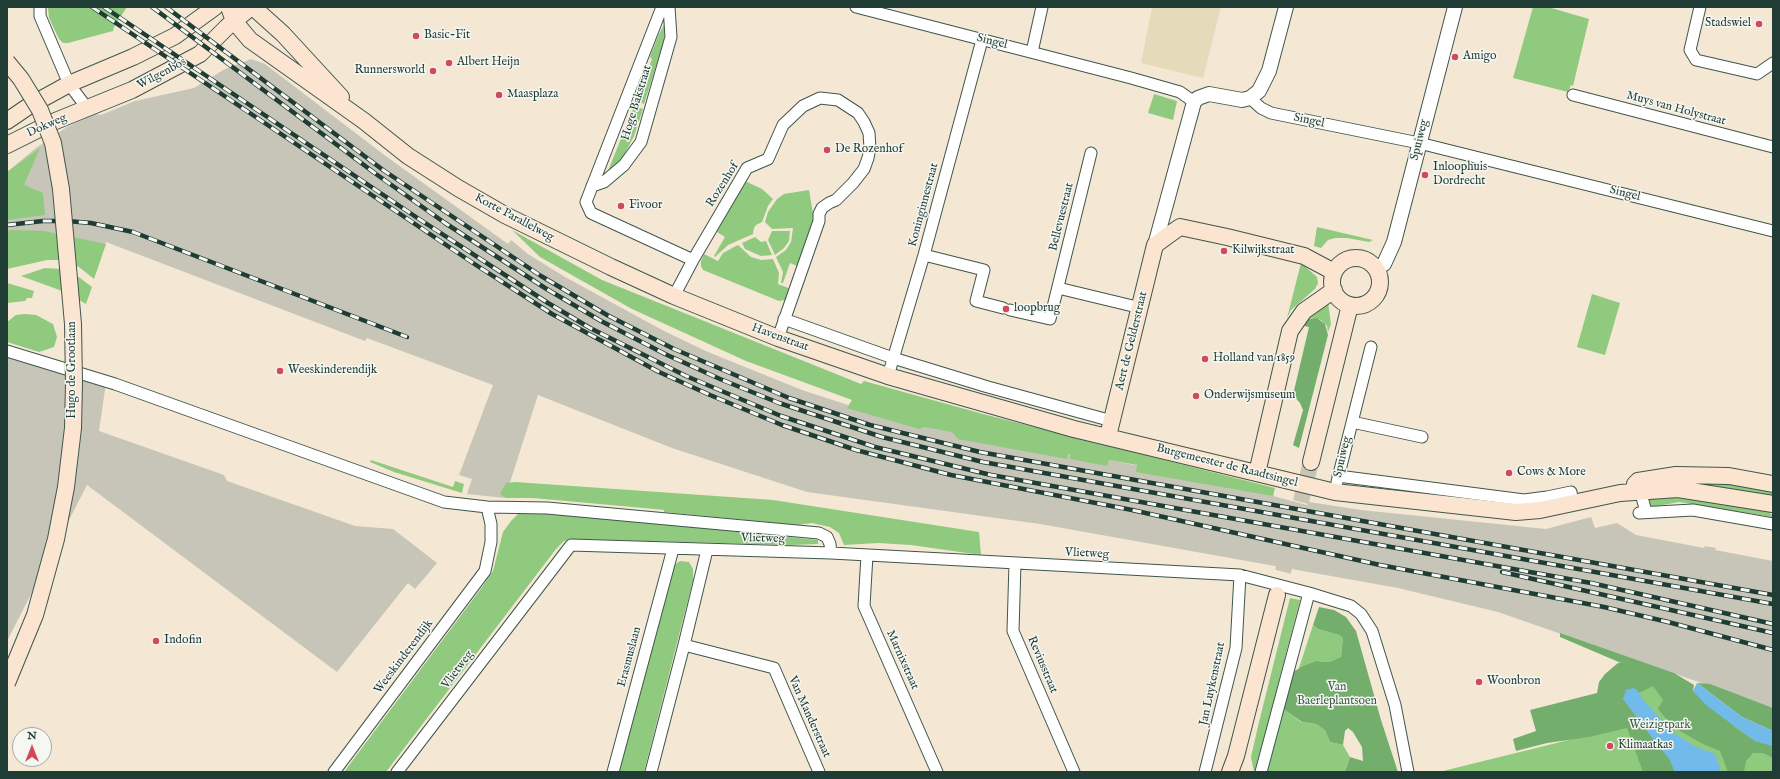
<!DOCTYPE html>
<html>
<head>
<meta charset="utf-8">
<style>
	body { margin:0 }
	#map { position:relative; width:1780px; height:779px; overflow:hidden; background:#f4e7d4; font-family:"IM FELL English",serif }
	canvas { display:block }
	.frame { position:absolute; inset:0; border:8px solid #1f3d34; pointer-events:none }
	.north { position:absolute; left:12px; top:727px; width:40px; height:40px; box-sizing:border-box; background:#f6f6f2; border:1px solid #a0aca6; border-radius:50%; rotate:0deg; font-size:11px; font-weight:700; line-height:16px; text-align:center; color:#1f3d34 }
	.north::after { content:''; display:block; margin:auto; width:14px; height:18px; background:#d1495b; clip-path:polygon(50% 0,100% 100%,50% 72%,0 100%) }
</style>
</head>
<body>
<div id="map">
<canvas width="1780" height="779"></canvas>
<div class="frame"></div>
<div class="north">N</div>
</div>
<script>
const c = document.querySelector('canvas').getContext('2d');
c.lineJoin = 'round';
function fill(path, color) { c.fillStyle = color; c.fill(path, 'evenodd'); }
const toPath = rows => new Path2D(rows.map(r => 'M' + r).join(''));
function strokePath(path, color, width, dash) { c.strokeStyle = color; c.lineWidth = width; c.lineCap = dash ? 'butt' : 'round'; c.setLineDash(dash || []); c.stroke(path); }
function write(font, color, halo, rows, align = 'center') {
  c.font = font + ' "IM FELL English",serif'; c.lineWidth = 3; c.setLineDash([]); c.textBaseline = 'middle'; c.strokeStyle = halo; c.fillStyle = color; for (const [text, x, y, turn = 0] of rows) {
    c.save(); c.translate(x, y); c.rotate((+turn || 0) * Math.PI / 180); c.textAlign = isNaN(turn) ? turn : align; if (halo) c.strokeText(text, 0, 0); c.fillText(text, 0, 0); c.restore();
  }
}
fill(toPath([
	[1152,7,1221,7,1203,78,1141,63]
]), '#e5dbba');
fill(toPath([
	[251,59,265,64,387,157,508,244,511,240,528,254,565,277,664,331,708,352,802,390,854,407,1274,494,1273,496,1307,505,1309,502,1361,510,1546,529,1591,517,1595,528,1617,523,1636,535,1704,548,1705,546,1716,548,1715,550,1773,561,1773,708,1498,612,1398,588,1040,524,807,492,672,448,538,395,505,498,467,494,472,479,459,475,493,385,367,338,365,341,106,242,103,251,7,239,7,172,36,148,67,127,95,114,101,115,135,101,194,88,225,69],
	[7,355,106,383,99,431,224,475,227,481,355,526,393,529,437,563,415,589,408,583,337,672,87,485,7,641]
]), '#c7c5b8');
fill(toPath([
	[48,7,127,7,114,27,113,31,68,43,63,43,59,39,49,18],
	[1533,7,1548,7,1589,19,1573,86,1571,85,1568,92,1513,78],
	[666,21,664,41,644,104,636,101,652,59,650,57,658,36],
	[1154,94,1177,101,1173,120,1148,113],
	[634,106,643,109,634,136,621,161,611,173,608,171],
	[40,148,24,185,43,193,45,215,7,220,7,172],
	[745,181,762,189,773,199,768,206,762,222,756,225,754,228,753,234,728,245,715,257,714,256,725,237,717,232],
	[809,190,814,220,797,266,790,263,783,283,781,283,783,272,776,257,786,250,791,242,793,228,772,229,765,222,768,212,777,199,784,194],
	[1317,227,1373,240,1369,242,1347,238,1335,238,1328,240,1321,248,1314,246],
	[12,230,44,231,106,244,94,279,79,267,65,260,47,260,7,269,7,231],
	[512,230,602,280,861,384,864,381,983,414,1275,488,1273,496,1136,472,1137,465,1109,460,1107,466,1070,459,1070,454,1068,454,1067,459,958,439,952,432,925,427,919,429,847,408,852,400,746,361,632,309,540,257],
	[772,231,790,231,789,241,784,248,775,255,768,240],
	[755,237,761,242,766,241,772,255,761,256,745,249,742,243],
	[738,245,751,257,761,260,773,259,779,273,778,284,791,289,785,300,779,301,703,270,701,266,701,261,704,254,718,261,723,253],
	[1301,263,1317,277,1318,283,1315,289,1291,310,1287,318],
	[45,268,62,269,72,272,92,287,86,304,65,292,21,276],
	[7,283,34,291,32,298,27,298,25,301,7,303],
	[1592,294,1620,303,1605,355,1577,347],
	[1328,302,1331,324,1328,332,1327,326,1321,320,1315,318,1302,318],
	[25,314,36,315,53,324,57,337,54,347,39,352,7,342,7,322,16,315],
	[371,460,453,487,455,481,464,484,462,493,394,472,370,462],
	[1677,480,1730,481,1773,489,1773,499,1676,485],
	[515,482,773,500,979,532,981,555,911,545,878,543,844,545,839,533,830,527,812,523,797,525,664,512,664,510,644,508,533,498,506,498,500,494,506,483],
	[1646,493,1765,505,1773,517,1679,502,1652,507,1647,500],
	[548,512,818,540,818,544,791,545,574,539,564,541,556,549,386,772,344,772,480,590,493,571,503,532,511,521,519,513],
	[680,561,689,562,693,569,693,580,644,772,618,772,673,566],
	[1290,598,1300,600,1255,772,1254,772,1251,757,1259,722],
	[1313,625,1318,629,1339,635,1343,638,1341,657,1329,662,1316,661,1305,665,1298,671],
	[1618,670,1773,732,1773,772,1439,772,1613,729],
	[1283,709,1301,722,1316,724,1325,730,1330,742,1343,745,1350,757,1345,772,1267,772]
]), '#8fca7e');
fill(toPath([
	[1317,318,1325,324,1328,335,1299,448,1293,445,1303,410,1300,403,1293,395,1309,327,1300,325,1307,319],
	[1319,607,1334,610,1346,617,1356,631,1381,720,1398,772,1345,772,1350,757,1363,761,1362,747,1353,732,1348,728,1345,731,1343,745,1330,742,1325,730,1316,724,1302,722,1283,709,1293,672,1305,665,1316,661,1329,662,1341,657,1343,638,1339,635,1318,629,1313,625],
	[1560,633,1674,673,1694,685,1693,691,1736,728,1755,741,1773,746,1773,758,1763,753,1753,753,1746,761,1744,772,1728,772,1720,751,1703,744,1673,727,1658,709,1663,700,1653,686,1639,693,1637,690,1623,699,1660,748,1669,758,1675,772,1643,772,1627,728,1589,737,1547,743,1516,751,1513,739,1536,731,1530,710,1597,693,1599,682,1605,674,1618,663,1621,663,1560,637],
	[1697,683,1710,684,1773,708,1773,731,1742,717]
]), '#73ae6d');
fill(toPath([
	[1697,683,1742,717,1773,731,1773,746,1755,741,1707,706,1693,691],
	[1633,688,1637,690,1644,701,1674,733,1694,746,1715,754,1721,772,1675,772,1669,758,1660,748,1623,699,1626,690]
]), '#71bae9');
strokePath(toPath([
	[1277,595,1311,462]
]), '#c9c5b4', 16, [16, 8]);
const minor = toPath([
	[40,7,40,16,69,84,87,108],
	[662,7,586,202,591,213,693,260],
	[856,7,1131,78,1180,92,1194,102],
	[1700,7,1690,50,1696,60,1757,74,1773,63],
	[1032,52,1042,7],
	[1573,95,1773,147],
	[1250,98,1261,108,1271,113,1419,143,1773,231],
	[592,186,604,182,624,165,641,142,671,37,669,7],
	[924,255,984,270,976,301,1003,308],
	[1058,288,1141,308],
	[674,296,693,260,747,168,768,159,783,125,803,106,820,98,838,100,858,113,864,122,869,133,870,148,868,158,864,169,853,183,836,200,829,203,822,208,819,214,819,221,778,338],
	[1010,310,1050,319,1091,153],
	[784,319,893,358,988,387,1112,421],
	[7,351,115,384,444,502,487,507,547,508,819,533,827,537,830,544,831,553],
	[888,376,924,255,982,40],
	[1352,422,1422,437],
	[1338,476,1524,500,1547,497,1571,492,1573,503],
	[1337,482,1371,347],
	[1639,486,1646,512],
	[1639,513,1693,510,1773,524],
	[867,555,864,606,937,772],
	[1015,563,1013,631,1074,772],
	[684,645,774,668,819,772],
	[334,772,485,571,491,542,491,524,487,507],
	[397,772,571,545,831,553,1240,575,1309,593,1351,606,1361,614,1372,631,1395,705,1408,772],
	[613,772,673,549],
	[651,772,684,645,707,550],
	[1205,772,1236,648,1240,575],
	[1261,772,1309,593]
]);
const tertiary = toPath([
	[1155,245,1194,102,1198,98,1209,94,1242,100,1250,98,1259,91,1269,71,1286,7],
	[1377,268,1384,264,1394,242,1455,7]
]);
const secondary = toPath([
	[229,7,234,21,250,40,364,121,408,156,458,188,505,215,611,267,674,296,778,338,888,376,1074,429,1335,492,1516,512,1540,510,1620,493,1678,489,1773,504],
	[253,7,283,34,341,97],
	[7,121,29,106,69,84,133,57,175,36,215,7],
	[7,145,53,122,132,90,200,54,227,27,251,7],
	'1332 282a24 24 0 1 1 48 0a24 24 0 1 1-48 0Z',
	[1108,436,1155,245,1170,234,1180,227,1227,237,1304,256,1334,272],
	[1311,462,1350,305],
	[1257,473,1290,331,1304,311,1334,290],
	[1635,484,1638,481,1676,475,1729,476,1773,484],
	[1230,772,1236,756,1277,595]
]);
strokePath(minor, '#3f564c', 13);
strokePath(tertiary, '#3f564c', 16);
strokePath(secondary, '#3f564c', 18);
strokePath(minor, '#fff', 11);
strokePath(tertiary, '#fff', 14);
strokePath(secondary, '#fce5d0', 16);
const rail = toPath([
	[92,7,476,265,552,314,659,372,710,395,782,425,856,450,951,475,1132,510,1380,565,1604,607,1668,622,1773,650],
	[104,7,416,217,548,303,590,328,686,376,781,416,875,447,991,475,1591,583,1773,624],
	[152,7,376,174,445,223,545,288,601,321,665,354,720,379,779,403,882,437,983,462,1773,604],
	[166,7,383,170,541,276,607,315,674,349,789,398,870,425,980,452,1773,595],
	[7,225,43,221,67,221,91,223,133,232,407,337],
	[1502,572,1773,633]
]);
strokePath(rail, '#1f3d34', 4.5);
strokePath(rail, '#f6f6f2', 3, [9]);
const secondaryBridge = toPath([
	[7,62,21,79,40,110,53,143,61,189,73,324,74,383,73,428,66,487,56,539,35,615,7,683]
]);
strokePath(secondaryBridge, '#3f564c', 18, []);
strokePath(secondaryBridge, '#fce5d0', 16);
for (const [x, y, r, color] of [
	[1759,24,4,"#d1495b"],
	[416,36,4,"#d1495b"],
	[1455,57,4,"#d1495b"],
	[449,63,4,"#d1495b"],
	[433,71,4,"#d1495b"],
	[499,95,4,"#d1495b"],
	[827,150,4,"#d1495b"],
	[1425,175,4,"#d1495b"],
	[621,206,4,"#d1495b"],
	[1224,251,4,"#d1495b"],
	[1006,309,4,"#d1495b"],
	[1205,359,4,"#d1495b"],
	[280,371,4,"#d1495b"],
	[1196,396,4,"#d1495b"],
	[1509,473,4,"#d1495b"],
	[156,641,4,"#d1495b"],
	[1479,682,4,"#d1495b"],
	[1610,746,4,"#d1495b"]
]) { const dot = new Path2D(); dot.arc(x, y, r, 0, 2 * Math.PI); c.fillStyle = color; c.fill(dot); strokePath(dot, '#f6f6f2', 1.5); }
write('12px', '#1f3d34', '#f6f6f2', [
	["Stadswiel",1751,24,"right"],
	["Basic-Fit",424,36],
	["Amigo",1463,57],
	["Albert Heijn",457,63],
	["Runnersworld",425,71,"right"],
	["Maasplaza",507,95],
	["De Rozenhof",835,150],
	["Inloophuis",1433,168],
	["Dordrecht",1433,182],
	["Fivoor",629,206],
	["Kilwijkstraat",1232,251],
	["loopbrug",1014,309],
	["Holland van 1859",1213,359],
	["Weeskinderendijk",288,371],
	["Onderwijsmuseum",1204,396],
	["Cows & More",1517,473],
	["Indofin",164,641],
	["Woonbron",1487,682],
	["Klimaatkas",1618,746]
], 'left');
write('12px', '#1f3d34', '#f6f6f2', [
	["Singel",992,42,14],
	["Wilgenbos",162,74,-28],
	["Hoge Bakstraat",637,103,-73],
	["Muys van Holystraat",1676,109,15],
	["Singel",1309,121,12],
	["Dokweg",47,126,-24],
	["Spuiweg",1420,140,-76],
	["Rozenhof",723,185,-58],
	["Singel",1625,194,14],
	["Koninginnestraat",924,205,-75],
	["Bellevuestraat",1062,217,-76],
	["Korte Parallelweg",514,218,28],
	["Havenstraat",780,338,20],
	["Aert de Gelderstraat",1132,341,-76],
	["Hugo de Grootlaan",73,370,-90],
	["Spuiweg",1343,457,-77],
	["Burgemeester de Raadtsingel",1227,466,14],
	["Vlietweg",763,539,1],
	["Vlietweg",1087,554,3],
	["Weeskinderendijk",404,657,-53],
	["Erasmuslaan",630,657,-75],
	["Marnixstraat",902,660,66],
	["Reviusstraat",1042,665,67],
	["Vlietweg",458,670,-53],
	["Jan Luykenstraat",1213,684,-78],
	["Van Manderstraat",809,717,66]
]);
write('12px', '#3b6046', '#f6f6f2', [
	["Van",1337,688],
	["Baerleplantsoen",1337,702],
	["Weizigtpark",1660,726]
]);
</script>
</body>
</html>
